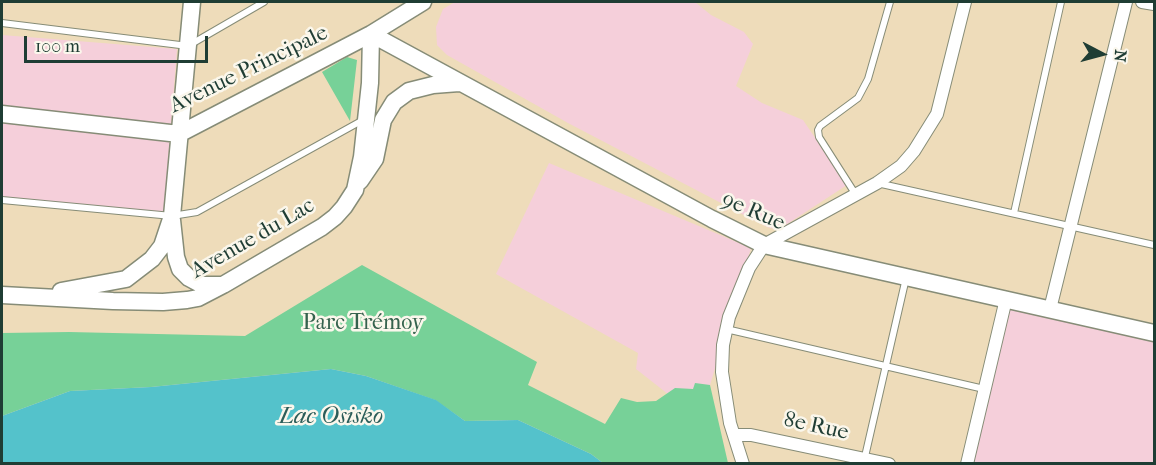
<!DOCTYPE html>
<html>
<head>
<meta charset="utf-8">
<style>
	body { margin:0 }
	#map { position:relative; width:1156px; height:465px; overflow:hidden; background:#eedcba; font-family:"IM FELL French Canon",serif }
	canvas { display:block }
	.frame { position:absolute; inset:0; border:3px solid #1f3d34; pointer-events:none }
	.north { position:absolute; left:1072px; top:24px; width:60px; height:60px; -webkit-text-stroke:4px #fbf7ec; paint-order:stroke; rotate:96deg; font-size:16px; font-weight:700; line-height:24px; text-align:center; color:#1f3d34 }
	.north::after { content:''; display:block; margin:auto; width:21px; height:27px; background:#1f3d34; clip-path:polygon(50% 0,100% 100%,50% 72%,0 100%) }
	.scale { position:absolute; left:24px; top:36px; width:184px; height:27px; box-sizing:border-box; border:3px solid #1f3d34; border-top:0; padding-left:8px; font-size:18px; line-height:21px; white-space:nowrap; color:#1f3d34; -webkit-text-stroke:4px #fbf7ec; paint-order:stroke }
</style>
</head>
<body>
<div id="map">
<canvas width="1156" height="465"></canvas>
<div class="frame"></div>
<div class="north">N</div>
<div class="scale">100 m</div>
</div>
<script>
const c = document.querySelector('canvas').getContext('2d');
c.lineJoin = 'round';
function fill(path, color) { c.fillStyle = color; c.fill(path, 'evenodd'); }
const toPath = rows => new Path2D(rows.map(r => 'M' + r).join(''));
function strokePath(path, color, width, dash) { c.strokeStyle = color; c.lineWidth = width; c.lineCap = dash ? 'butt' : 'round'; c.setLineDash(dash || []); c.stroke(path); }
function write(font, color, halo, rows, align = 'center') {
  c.font = font + ' "IM FELL French Canon",serif'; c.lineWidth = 5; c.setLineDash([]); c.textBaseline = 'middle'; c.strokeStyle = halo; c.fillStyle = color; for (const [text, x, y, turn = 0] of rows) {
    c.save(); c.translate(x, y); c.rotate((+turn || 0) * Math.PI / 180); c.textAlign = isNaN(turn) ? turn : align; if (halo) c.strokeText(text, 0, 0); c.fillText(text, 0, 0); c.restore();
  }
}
fill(toPath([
	[455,2,695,2,711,15,744,32,753,44,736,86,762,103,803,120,847,185,778,230,767,227,568,123,447,55,437,45,436,27,443,9],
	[2,35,177,49,164,213,2,197],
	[549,163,751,248,710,385,673,398,636,369,638,353,496,274],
	[1006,299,1154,333,1154,463,967,464]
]), '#f5cfda');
fill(toPath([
	[347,57,357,60,350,121,322,72],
	[362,265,537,362,528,385,605,424,621,398,637,402,656,401,675,388,693,389,695,383,710,385,728,463,603,463,591,454,518,420,465,421,435,400,366,376,331,369,151,387,70,391,2,416,2,333,69,332,245,336]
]), '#77d198');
fill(toPath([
	[331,369,366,376,436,400,465,421,518,420,591,454,603,463,2,463,2,416,70,391,151,387]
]), '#54c2cb');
const lane = toPath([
	[2,23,188,46,264,2],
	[877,183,1154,245],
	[856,195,819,137,818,130,820,126,858,98,868,79,890,2],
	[2,200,172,216,197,212,363,120],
	[1014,213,1061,2],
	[726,329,984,389],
	[864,461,906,278]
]);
const street = toPath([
	[1142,2,1154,4],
	[1050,309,1126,2],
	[735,435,751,435,889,464],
	[743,464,730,423,722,372,723,345,729,317,749,268,764,245,877,183,901,166,914,151,937,114,965,2],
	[967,464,1006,299]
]);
const secondary = toPath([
	[371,34,712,219,764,245,1154,333],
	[2,114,179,134,371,34,423,2],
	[360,181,375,159,383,120,394,102,409,91,433,85,459,83],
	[172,220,176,257,180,269,189,278,202,285,222,285],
	[61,291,126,279,152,259,162,246,172,216,192,2],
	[2,295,113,301,163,302,187,300,198,298,223,285,322,227,335,217,344,207,355,190,362,157,370,83,371,34]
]);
strokePath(lane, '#868c77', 8);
strokePath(street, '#868c77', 14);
strokePath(secondary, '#868c77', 19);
strokePath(lane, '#fff', 6);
strokePath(street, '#fff', 12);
strokePath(secondary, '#fff', 16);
write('22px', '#1f3d34', '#fbf7ec', [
	["Avenue Principale",249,70,-26],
	["9e Rue",753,212,23],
	["Avenue du Lac",253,239,-30],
	["8e Rue",816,427,12]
]);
write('22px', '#35624d', '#fbf7ec', [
	["Parc Trémoy",363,324]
]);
write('italic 24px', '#2c5e5a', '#fbf7ec', [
	["Lac Osisko",331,417]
]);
</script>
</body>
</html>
